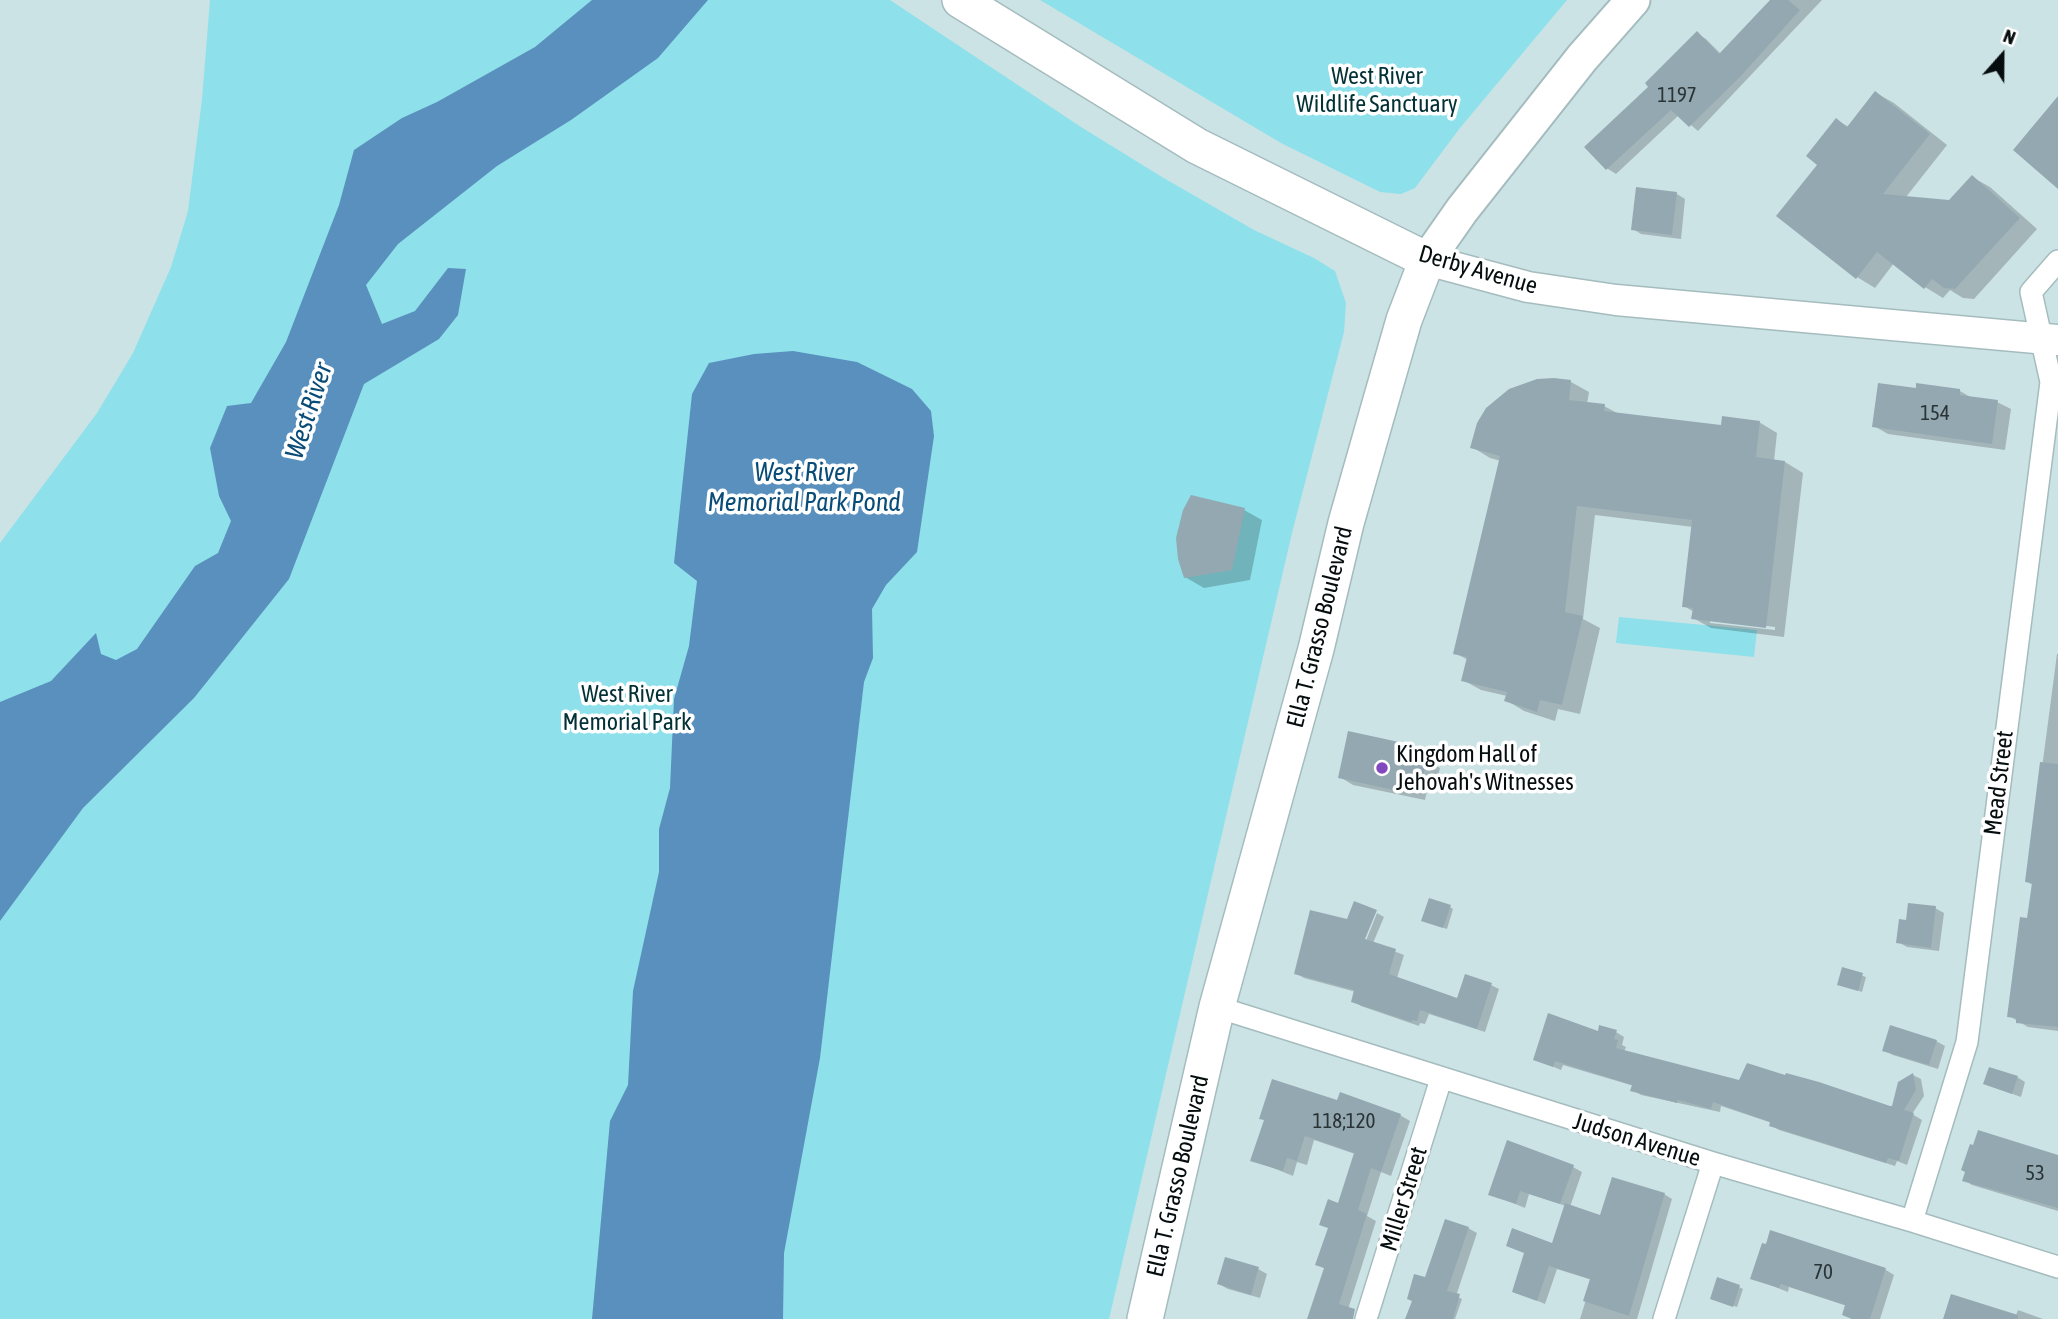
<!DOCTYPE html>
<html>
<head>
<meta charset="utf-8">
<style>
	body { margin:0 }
	#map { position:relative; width:2058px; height:1319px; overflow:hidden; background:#cce3e6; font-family:"Asap Condensed",sans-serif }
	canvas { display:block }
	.north { position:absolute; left:1967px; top:21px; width:70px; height:70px; -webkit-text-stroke:5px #fff; paint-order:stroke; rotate:21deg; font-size:19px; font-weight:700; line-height:28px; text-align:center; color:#060d0e }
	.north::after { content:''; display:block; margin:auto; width:24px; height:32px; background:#060d0e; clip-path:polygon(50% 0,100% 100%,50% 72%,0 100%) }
</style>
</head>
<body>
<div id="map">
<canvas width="2058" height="1319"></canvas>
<div class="north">N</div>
</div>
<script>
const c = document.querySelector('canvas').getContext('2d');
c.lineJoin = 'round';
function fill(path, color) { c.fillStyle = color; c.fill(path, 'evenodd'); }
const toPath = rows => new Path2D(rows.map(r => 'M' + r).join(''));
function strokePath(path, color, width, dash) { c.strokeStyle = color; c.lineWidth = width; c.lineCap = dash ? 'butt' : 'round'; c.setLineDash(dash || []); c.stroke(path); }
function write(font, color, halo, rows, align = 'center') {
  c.font = font + ' "Asap Condensed",sans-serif'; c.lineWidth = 7; c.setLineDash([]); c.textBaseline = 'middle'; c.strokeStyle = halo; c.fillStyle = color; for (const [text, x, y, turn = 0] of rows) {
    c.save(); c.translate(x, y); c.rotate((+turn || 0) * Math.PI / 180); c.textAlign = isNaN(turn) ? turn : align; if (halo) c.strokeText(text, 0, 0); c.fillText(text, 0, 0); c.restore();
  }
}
fill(toPath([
	[210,0,890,0,1081,127,1162,177,1254,230,1314,258,1335,271,1346,303,1344,332,1292,533,1109,1319,0,1319,0,543,97,413,133,353,171,267,188,211,202,99],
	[1040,0,1567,0,1460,128,1415,188,1401,194,1380,192,1281,143],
	[1619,617,1757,630,1754,657,1616,643]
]), '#8ee0ea');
fill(toPath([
	[592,0,708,0,658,58,571,120,497,166,398,244,366,285,382,324,415,311,448,268,466,269,458,315,439,339,364,384,289,579,194,698,83,808,0,921,0,702,51,681,96,633,101,654,116,660,137,649,195,566,218,553,231,521,219,496,210,448,227,406,251,403,286,342,339,205,354,150,402,118,437,102,535,47],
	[793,351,857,362,912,389,931,411,934,436,917,552,886,585,872,609,873,658,864,682,820,1058,784,1253,783,1319,592,1319,610,1121,628,1085,633,991,659,872,659,829,670,788,674,699,689,646,697,581,674,563,692,394,709,363,754,354]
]), '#5990bd');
fill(toPath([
	[1772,0,1822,0,1698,131,1679,115,1616,174,1608,169,1587,147,1651,87,1697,34,1706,39,1721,54],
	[1876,93,1894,103,1947,145,1906,197,1950,201,1972,177,1990,187,2037,229,1974,299,1963,298,1950,290,1943,298,1925,287,1894,263,1875,288,1857,277,1819,165,1836,120,1849,127],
	[1637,189,1677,194,1685,199,1681,239,1641,234,1633,229],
	[1571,382,1589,392,1587,404,1604,406,1619,414,1722,427,1759,422,1777,433,1774,461,1785,462,1803,473,1784,637,1711,628,1693,618,1694,612,1684,606,1693,527,1595,515,1583,619,1600,628,1580,714,1558,709,1555,721,1524,711,1506,700,1507,696,1481,690,1463,680,1468,660,1455,653,1501,461,1490,458,1472,447],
	[1710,619,1775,627,1775,630,1710,623],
	[1918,390,1960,391,1972,398,1997,402,2011,409,2005,450,1888,434,1874,426],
	[1244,510,1262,520,1250,580,1204,588,1185,577],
	[2057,654,2058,654,2058,1031,2028,1027,2009,1016,2029,920,2033,885,2027,882],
	[1422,749,1435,757,1433,764,1440,768,1434,793,1427,791,1425,800,1353,785,1340,777],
	[1450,907,1453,909,1447,929,1427,922],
	[1935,908,1944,913,1939,951,1907,947,1898,942,1908,922],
	[1377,913,1384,917,1373,943,1404,955,1397,978,1458,1000,1491,985,1499,989,1485,1032,1429,1014,1425,1024,1420,1023,1419,1026,1361,1006,1353,1001,1356,992,1304,978,1296,973,1360,946,1363,948],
	[1843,969,1866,977,1862,992,1839,984],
	[1616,1032,1624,1037,1622,1045,1626,1047,1624,1052,1740,1082,1894,1108,1913,1075,1921,1079,1924,1096,1912,1114,1922,1120,1907,1165,1897,1161,1895,1166,1779,1130,1771,1125,1772,1123,1721,1106,1720,1112,1641,1095,1633,1090,1634,1086,1563,1065,1561,1070,1535,1059,1599,1033],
	[1936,1041,1945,1046,1938,1069,1893,1055,1884,1050],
	[2017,1077,2025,1082,2021,1097,1985,1084],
	[1338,1102,1400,1115,1410,1121,1391,1176,1381,1172,1367,1216,1376,1221,1345,1319,1308,1319,1325,1269,1318,1264,1355,1154,1314,1140,1307,1165,1297,1162,1293,1176,1253,1160],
	[2058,1157,2058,1211,1972,1185,1964,1180],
	[1573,1167,1582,1172,1570,1207,1601,1217,1664,1194,1672,1199,1637,1319,1580,1319,1592,1280,1557,1269,1545,1304,1514,1291,1553,1245,1566,1206,1529,1194,1525,1208,1491,1194],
	[1468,1228,1477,1233,1456,1296,1462,1299,1455,1319,1407,1319,1426,1280],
	[1771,1232,1886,1270,1894,1275,1880,1319,1852,1319,1844,1315,1847,1306,1789,1287,1788,1292,1752,1278],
	[1258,1269,1267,1274,1260,1298,1228,1289,1219,1284],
	[1739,1287,1743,1289,1737,1307,1716,1300],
	[2018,1310,2043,1319,1945,1319,2016,1315]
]), '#0003');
fill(toPath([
	[1770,0,1788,0,1800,10,1741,76,1689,127,1671,110,1606,170,1584,147,1648,87,1645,83,1697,31,1719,54],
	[1875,91,1930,134,1883,194,1949,200,1972,175,2020,218,1955,289,1944,288,1932,279,1924,289,1877,252,1856,279,1776,216,1817,165,1806,156,1836,118,1847,127],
	[2058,96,2058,189,2013,150],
	[1636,187,1677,192,1672,235,1631,230],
	[1554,378,1571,380,1569,400,1605,404,1604,411,1721,425,1722,416,1760,421,1756,457,1785,461,1766,628,1691,619,1693,608,1682,607,1692,520,1577,506,1565,612,1583,616,1562,705,1540,700,1537,712,1504,701,1507,692,1461,681,1467,657,1453,654,1500,456,1470,448,1477,423,1486,408,1509,389,1537,379],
	[1878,383,1916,388,1916,383,1960,389,1960,395,1998,400,1992,444,1872,427],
	[1191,495,1245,508,1232,570,1184,578,1178,559,1176,538,1183,510],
	[1348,731,1422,747,1420,757,1427,758,1421,786,1414,785,1412,794,1338,778],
	[2040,762,2058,764,2058,1027,2016,1023,2016,1018,2007,1017,2020,917,2027,918,2032,883,2025,882],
	[1429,898,1451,905,1443,928,1421,921],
	[1354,901,1377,910,1365,939,1396,949,1389,974,1457,998,1465,974,1492,983,1477,1029,1420,1010,1417,1021,1412,1020,1411,1022,1351,1002,1354,990,1294,974,1310,910,1347,919],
	[1908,903,1936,906,1931,948,1896,943,1899,919,1906,920],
	[1842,967,1863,973,1858,991,1837,985],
	[1548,1013,1598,1031,1599,1025,1617,1030,1614,1039,1618,1040,1616,1048,1739,1080,1747,1063,1785,1075,1786,1073,1819,1082,1890,1106,1892,1106,1898,1082,1913,1073,1916,1090,1904,1110,1914,1113,1899,1161,1888,1158,1886,1163,1817,1141,1769,1126,1770,1122,1713,1102,1711,1109,1678,1100,1677,1103,1630,1091,1632,1085,1555,1061,1553,1067,1533,1060],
	[1890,1025,1937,1040,1929,1065,1882,1051],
	[1989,1067,2018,1076,2012,1094,1983,1084],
	[1272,1079,1337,1100,1340,1092,1401,1114,1381,1172,1371,1168,1358,1210,1367,1214,1339,1304,1355,1309,1353,1319,1307,1319,1324,1268,1315,1265,1328,1228,1319,1225,1328,1199,1338,1203,1354,1153,1305,1136,1297,1161,1287,1158,1283,1171,1250,1161,1264,1120,1259,1119],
	[1978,1130,2058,1155,2058,1208,1962,1181,1965,1172,1961,1170,1970,1144,1973,1145],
	[1507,1140,1574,1165,1560,1204,1520,1191,1516,1204,1488,1195],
	[1612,1177,1665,1193,1629,1316,1583,1301,1590,1279,1549,1266,1537,1301,1512,1292,1524,1253,1506,1246,1512,1228,1552,1243,1565,1203,1600,1215],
	[1445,1219,1469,1227,1447,1291,1460,1294,1453,1319,1405,1319,1412,1301,1407,1299,1414,1274,1425,1277],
	[1770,1230,1886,1268,1870,1319,1852,1319,1842,1315,1845,1305,1781,1284,1779,1288,1750,1279,1762,1243,1766,1244],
	[1225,1257,1259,1267,1251,1295,1217,1284],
	[1717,1277,1740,1285,1733,1307,1710,1299],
	[1951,1294,2018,1315,2018,1319,1943,1319]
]), '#94a8b1');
const minor = toPath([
	[1217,1007,1713,1163,1912,1221,2058,1267],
	[1912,1221,1967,1042,2051,382,2031,292,2058,261],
	[1366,1319,1441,1079],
	[1664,1319,1713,1163]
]);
const secondary = toPath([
	[1427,260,1528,287,1616,300,2058,340]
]);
const primary = toPath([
	[1427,260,1462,210,1582,58,1633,0]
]);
const trunk = toPath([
	[960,0,1197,146,1427,260,1404,320,1379,407,1346,523,1316,649,1217,1007,1145,1319]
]);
strokePath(minor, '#a5bcbe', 24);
strokePath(secondary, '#a5bcbe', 33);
strokePath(primary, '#a5bcbe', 37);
strokePath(trunk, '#a5bcbe', 38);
strokePath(minor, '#fff', 21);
strokePath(secondary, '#fff', 30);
strokePath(primary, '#fff', 33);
strokePath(trunk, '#fff', 35);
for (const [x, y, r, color] of [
	[1382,768,7,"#8448be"]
]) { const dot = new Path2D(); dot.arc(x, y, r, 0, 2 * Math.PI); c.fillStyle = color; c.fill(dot); strokePath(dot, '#fff', 2.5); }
write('21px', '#2a3437', null, [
	["1197",1677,95],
	["154",1935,413],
	["118;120",1344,1121],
	["53",2035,1173],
	["70",1823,1272]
]);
write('24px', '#013035', '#fff', [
	["West River",1377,76],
	["Wildlife Sanctuary",1377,104],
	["West River",627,694],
	["Memorial Park",627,722]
]);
write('24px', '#060d0e', '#fff', [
	["Derby Avenue",1478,270,16],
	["Ella T. Grasso Boulevard",1320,627,-76],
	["Mead Street",1999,783,-83],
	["Judson Avenue",1637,1140,17],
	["Ella T. Grasso Boulevard",1178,1176,-77],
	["Miller Street",1404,1199,-73]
]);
write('24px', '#060d0e', '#fff', [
	["Kingdom Hall of",1396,754],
	["Jehovah's Witnesses",1396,782]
], 'left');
write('italic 26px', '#094c78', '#fff', [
	["West River",309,411,-72],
	["West River",804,473],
	["Memorial Park Pond",804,503]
]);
</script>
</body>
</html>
